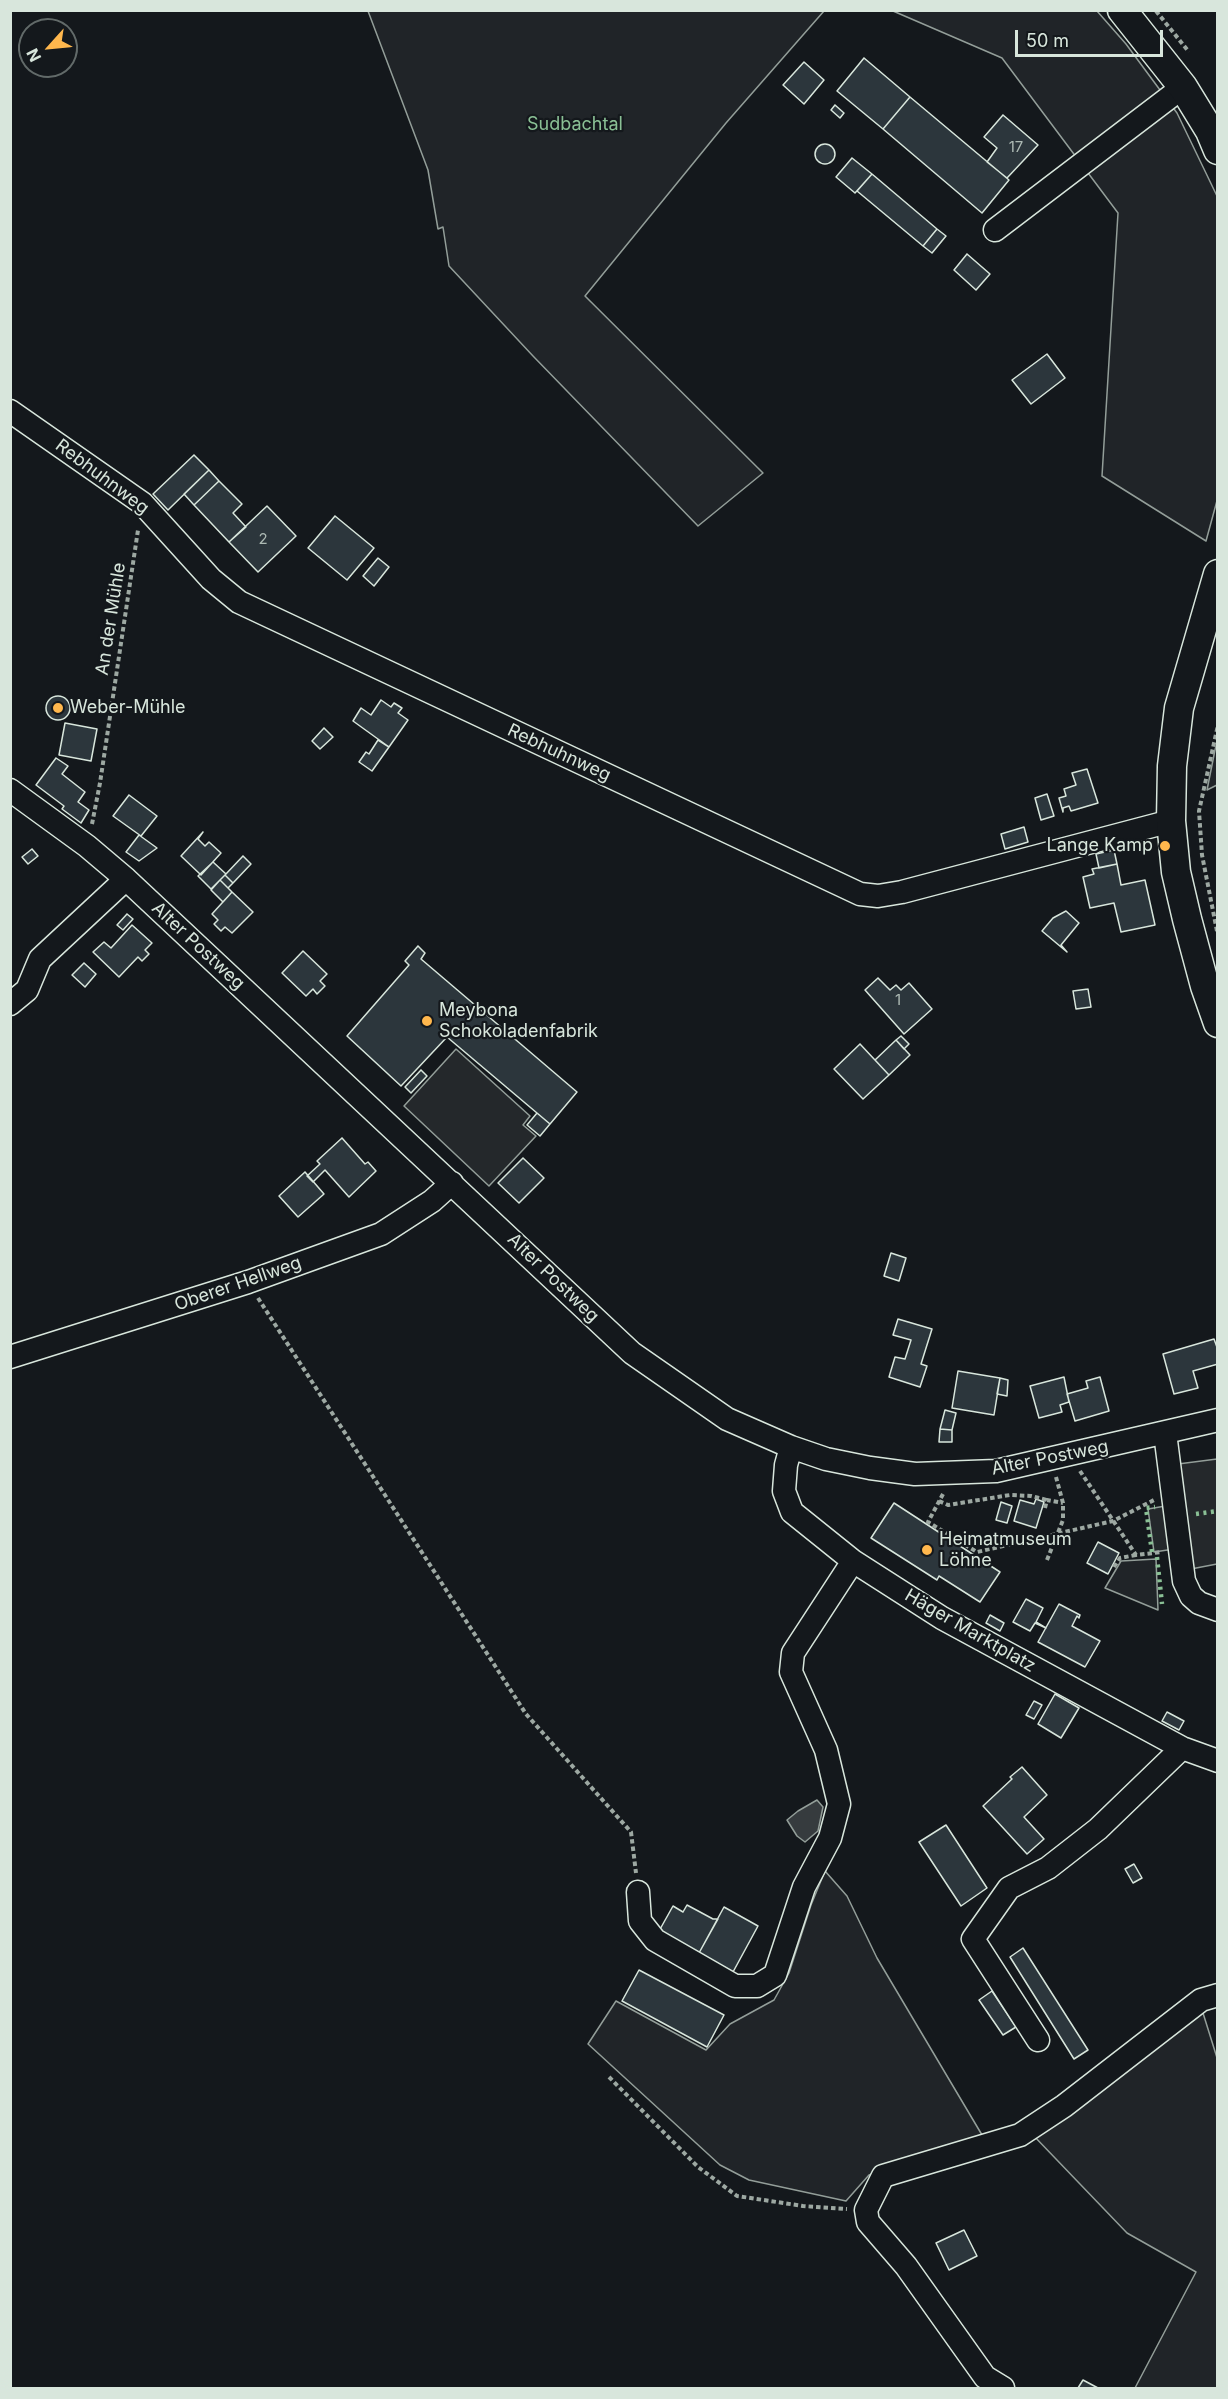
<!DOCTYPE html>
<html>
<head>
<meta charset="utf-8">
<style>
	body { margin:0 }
	#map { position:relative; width:1228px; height:2399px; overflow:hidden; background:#14181c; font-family:Inter,sans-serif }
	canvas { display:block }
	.frame { position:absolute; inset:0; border:12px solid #d8e6dc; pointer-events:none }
	.north { position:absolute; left:18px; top:18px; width:60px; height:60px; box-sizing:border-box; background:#14181c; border:2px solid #626a69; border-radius:50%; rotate:243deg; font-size:16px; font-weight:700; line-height:24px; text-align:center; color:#d8e6dc }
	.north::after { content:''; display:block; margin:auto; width:21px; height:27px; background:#ffb74d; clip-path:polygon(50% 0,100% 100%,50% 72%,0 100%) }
	.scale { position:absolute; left:1015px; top:30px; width:148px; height:27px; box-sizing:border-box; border:3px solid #d8e6dc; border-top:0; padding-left:8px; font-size:18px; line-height:21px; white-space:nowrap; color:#d8e6dc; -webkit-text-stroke:4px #14181c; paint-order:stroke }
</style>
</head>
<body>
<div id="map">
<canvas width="1228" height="2399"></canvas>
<div class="frame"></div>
<div class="north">N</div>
<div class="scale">50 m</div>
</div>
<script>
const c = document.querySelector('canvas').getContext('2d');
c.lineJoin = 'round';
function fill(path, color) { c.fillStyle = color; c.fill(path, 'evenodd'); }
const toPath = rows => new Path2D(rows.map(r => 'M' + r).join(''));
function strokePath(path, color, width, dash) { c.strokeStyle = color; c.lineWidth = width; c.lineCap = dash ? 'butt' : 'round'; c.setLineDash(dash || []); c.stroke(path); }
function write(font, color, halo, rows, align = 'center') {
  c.font = font + ' Inter,sans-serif'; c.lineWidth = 4.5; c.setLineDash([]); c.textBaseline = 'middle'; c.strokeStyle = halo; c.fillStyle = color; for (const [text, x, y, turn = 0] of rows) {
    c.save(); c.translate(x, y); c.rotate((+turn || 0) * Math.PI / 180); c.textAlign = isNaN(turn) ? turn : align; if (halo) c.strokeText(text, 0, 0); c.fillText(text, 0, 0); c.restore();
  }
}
const green = toPath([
	[368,11,824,11,726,123,585,296,763,473,698,526,533,356,449,266,443,227,438,229,428,170,368,11],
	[893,11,1097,11,1126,44,1177,113,1217,196,1218,497,1206,541,1102,476,1118,213,1002,58,893,11],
	[1217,742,1217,785,1207,790,1215,750,1217,742],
	[1156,1559,1158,1610,1105,1588,1121,1561,1156,1559],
	[825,1871,847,1896,877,1958,985,2140,869,2175,846,2201,749,2180,720,2165,588,2044,616,2001,706,2050,730,2024,774,2000,789,1973,811,1905,825,1871],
	[1195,2012,1203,2013,1218,2061,1217,2388,1135,2388,1196,2272,1127,2233,1032,2134,1195,2012]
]);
fill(green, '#202428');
strokePath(green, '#939e99', 1.5);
const parking = toPath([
	[456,1049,530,1116,523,1125,536,1136,489,1186,404,1106,456,1049],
	[1217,1459,1217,1564,1191,1569,1188,1547,1154,1552,1148,1509,1183,1503,1178,1464,1217,1459]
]);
fill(parking, '#24282b');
strokePath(parking, '#939e99', 1.5);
const water = toPath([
	[817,1800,823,1807,818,1831,805,1842,797,1836,787,1820,798,1811,817,1800]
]);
fill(water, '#363b3e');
strokePath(water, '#939e99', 1.5);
const building = toPath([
	[864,58,910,97,883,129,837,91,864,58],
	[804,62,824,80,804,104,783,85,804,62],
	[910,97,1009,180,982,213,883,129,910,97],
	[835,105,844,113,840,118,831,110,835,105],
	[1003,115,1038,145,1007,178,987,162,997,148,984,137,1003,115],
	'815 154a10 10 0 1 1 20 0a10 10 0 1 1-20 0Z',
	[852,158,872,174,855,193,836,177,852,158],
	[872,174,937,229,923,246,857,191,872,174],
	[937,229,946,236,932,253,923,246,937,229],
	[967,254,990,274,976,290,954,270,967,254],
	[1047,354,1065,378,1031,404,1012,380,1047,354],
	[194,455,209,470,168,510,153,494,194,455],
	[209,470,219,481,194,505,184,494,209,470],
	[219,481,242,504,233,513,246,527,229,542,194,505,219,481],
	[267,506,296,536,258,572,229,542,267,506],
	[335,516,374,548,347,580,308,548,335,516],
	[378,558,389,567,374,586,363,576,378,558],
	'46 708a12 12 0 1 1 24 0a12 12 0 1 1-24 0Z',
	[381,700,391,707,394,703,402,708,398,713,408,720,389,747,353,721,361,708,371,715,381,700],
	[65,723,97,729,91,761,59,755,65,723],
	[324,728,333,737,320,749,312,741,324,728],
	[378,740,389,747,372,771,359,762,366,752,369,754,378,740],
	[56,758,68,766,62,774,85,792,78,802,89,810,81,823,62,809,64,806,36,785,56,758],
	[1087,769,1098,803,1071,811,1069,806,1063,808,1063,812,1059,798,1066,796,1064,789,1076,785,1072,773,1087,769],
	[1047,794,1054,816,1041,820,1035,798,1047,794],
	[129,795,157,816,141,836,113,816,129,795],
	[1024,827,1028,842,1005,849,1001,834,1024,827],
	[203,832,198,839,205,846,209,842,221,853,201,875,181,856,203,832],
	[139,835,157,848,139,861,126,852,139,835],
	[32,849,38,856,28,864,22,857,32,849],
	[1114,850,1117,864,1099,868,1096,854,1114,850],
	[243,856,251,864,233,883,225,875,243,856],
	[213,862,226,874,211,889,198,876,213,862],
	[1117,864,1121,885,1145,880,1155,925,1121,932,1114,903,1090,908,1083,877,1094,874,1092,869,1117,864],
	[225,875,233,883,228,888,220,880,225,875],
	[220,880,232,892,223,902,211,890,220,880],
	[232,892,253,912,232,933,225,927,221,931,214,924,218,920,212,914,232,892],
	[1066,911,1079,923,1061,945,1067,952,1042,931,1053,918,1066,911],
	[127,914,133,919,123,930,117,925,127,914],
	[132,925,152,943,145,950,149,954,142,961,138,957,119,977,93,952,104,942,111,948,132,925],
	[418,946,425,953,421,959,577,1092,550,1124,447,1037,401,1086,347,1036,409,965,405,961,418,946],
	[303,951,327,974,320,981,325,986,317,994,313,989,306,996,282,973,303,951],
	[84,963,96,974,85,987,72,975,84,963],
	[878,978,890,990,896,985,901,990,909,983,932,1009,904,1034,865,990,878,978],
	[1088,989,1091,1007,1076,1009,1073,991,1088,989],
	[901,1036,909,1044,904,1049,896,1040,901,1036],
	[896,1040,910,1055,889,1075,875,1060,896,1040],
	[860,1044,889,1075,863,1099,834,1069,860,1044],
	[421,1070,427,1076,411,1093,405,1087,421,1070],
	[537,1113,550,1124,540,1136,527,1125,537,1113],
	[342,1138,365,1164,368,1162,376,1171,349,1197,325,1170,313,1182,307,1176,320,1164,317,1161,342,1138],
	[523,1158,544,1178,519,1203,498,1183,523,1158],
	[305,1172,324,1194,298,1217,279,1196,305,1172],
	[891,1253,906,1258,899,1281,884,1276,891,1253],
	[898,1319,932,1329,921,1364,927,1366,920,1387,889,1377,895,1357,905,1359,911,1340,893,1335,898,1319],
	[1214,1339,1218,1350,1218,1364,1193,1371,1198,1388,1174,1394,1163,1354,1214,1339],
	[958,1371,1000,1378,994,1415,952,1408,958,1371],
	[1064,1377,1069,1402,1060,1405,1062,1412,1039,1418,1030,1386,1064,1377],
	[1100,1377,1109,1411,1075,1421,1067,1394,1088,1388,1086,1381,1100,1377],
	[1000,1378,1008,1380,1007,1396,997,1394,1000,1378],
	[945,1410,956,1413,952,1430,940,1429,945,1410],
	[940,1429,952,1430,952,1442,939,1442,940,1429],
	[1036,1499,1044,1502,1036,1528,1014,1521,1020,1500,1034,1504,1036,1499],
	[1001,1502,1012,1506,1007,1523,996,1520,1001,1502],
	[894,1503,1000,1572,980,1602,939,1576,937,1580,871,1538,894,1503],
	[1098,1542,1119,1553,1108,1574,1087,1563,1098,1542],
	[1026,1599,1043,1608,1036,1622,1046,1628,1035,1623,1030,1631,1013,1622,1026,1599],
	[1059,1604,1080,1615,1079,1618,1077,1616,1072,1626,1100,1641,1085,1667,1038,1642,1059,1604],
	[990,1615,1004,1623,1000,1631,986,1623,990,1615],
	[1055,1694,1079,1708,1061,1738,1038,1724,1055,1694],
	[1034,1701,1042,1705,1034,1719,1026,1715,1034,1701],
	[1167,1712,1184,1721,1179,1730,1162,1721,1167,1712],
	[1022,1767,1047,1795,1024,1817,1044,1839,1027,1854,983,1806,1012,1779,1010,1777,1022,1767],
	[946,1825,987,1888,961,1906,919,1842,946,1825],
	[1134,1864,1142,1878,1133,1883,1125,1869,1134,1864],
	[687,1905,713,1919,718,1919,699,1953,659,1931,673,1906,683,1912,687,1905],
	[724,1907,758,1926,733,1972,699,1953,724,1907],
	[1023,1948,1088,2050,1074,2059,1010,1957,1023,1948],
	[639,1970,724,2015,707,2047,622,2001,639,1970],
	[992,1991,1016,2027,1003,2035,979,2000,992,1991],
	[964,2230,977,2256,949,2270,936,2243,964,2230],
	[1083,2380,1098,2388,1078,2388,1083,2380]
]);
fill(building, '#2c363c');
strokePath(building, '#d8e6dc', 1.5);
const minor = toPath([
	[995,230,1183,87],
	[10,411,142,503,211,579,239,602,860,894,878,896,902,892,1171,821],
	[10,790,87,846,126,879,632,1353,727,1419,791,1447,826,1459,870,1468,915,1474,996,1471,1218,1420],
	[10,1004,27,990,40,959,126,879],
	[10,1357,248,1282,381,1234,432,1201,452,1183],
	[1165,1433,1184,1581,1191,1596,1199,1603,1218,1610],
	[791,1447,786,1465,784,1491,792,1512,853,1561,942,1618,1182,1748,1218,1761],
	[638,1892,640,1921,655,1940,735,1986,757,1986,775,1975,804,1887,830,1838,839,1804,826,1750,791,1672,793,1653,853,1561],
	[1038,2040,973,1939,1009,1888,1048,1868,1098,1829,1182,1748],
	[1003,2388,985,2377,906,2266,868,2222,866,2210,883,2176,1020,2135,1064,2106,1201,2000,1218,1995]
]);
const major = toPath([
	[1122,10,1183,87,1210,131,1218,150],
	[1218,574,1179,708,1172,766,1171,821,1176,872,1187,919,1205,986,1218,1023]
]);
strokePath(minor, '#d8e6dc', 25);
strokePath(major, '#d8e6dc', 31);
strokePath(toPath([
	[1156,11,1189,52],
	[92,824,100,783,138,530],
	[1217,931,1202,855,1199,811,1218,725],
	[258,1298,526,1714,631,1832,636,1873],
	[1080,1471,1136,1555,1162,1552],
	[943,1494,928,1522,977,1552,1113,1521,1154,1500],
	[939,1501,948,1505,1010,1495,1031,1496,1047,1500],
	[1045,1508,1047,1500,1063,1503],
	[1047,1560,1063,1520,1063,1503,1056,1477],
	[1114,1567,1120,1558,1136,1555],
	[609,2077,698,2167,737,2196,803,2206,847,2209]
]), '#9da8a2', 4, [4.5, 3]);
strokePath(minor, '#14181c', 22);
strokePath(major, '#14181c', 28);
strokePath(toPath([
	[1196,1514,1218,1511],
	[1152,1552,1146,1508,1155,1507],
	[1157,1557,1162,1604]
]), '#8ac095', 4.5, [3, 4.5]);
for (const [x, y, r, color] of [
	[58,708,6,"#ffb74d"],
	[1165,846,6,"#ffb74d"],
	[427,1021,6,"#ffb74d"],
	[927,1550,6,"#ffb74d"]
]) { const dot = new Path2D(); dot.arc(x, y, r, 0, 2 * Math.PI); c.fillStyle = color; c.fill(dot); strokePath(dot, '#14181c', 2); }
write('15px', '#adbab4', null, [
	["17",1016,147],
	["2",263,539],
	["1",898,1000]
]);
write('18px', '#8ac095', '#14181c', [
	["Sudbachtal",575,125]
]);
write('18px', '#d8e6dc', '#14181c', [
	["Rebhuhnweg",102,477,37],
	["An der Mühle",111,619,-81],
	["Rebhuhnweg",559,753,25],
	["Alter Postweg",198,946,43],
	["Alter Postweg",553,1278,44],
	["Oberer Hellweg",238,1284,-19],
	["Alter Postweg",1050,1458,-11],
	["Häger Marktplatz",970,1631,30]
]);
write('18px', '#d8e6dc', '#14181c', [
	["Weber-Mühle",70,708],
	["Lange Kamp",1153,846,"right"],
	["Meybona",439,1011],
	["Schokoladenfabrik",439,1032],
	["Heimatmuseum",939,1540],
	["Löhne",939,1561]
], 'left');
</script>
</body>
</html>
